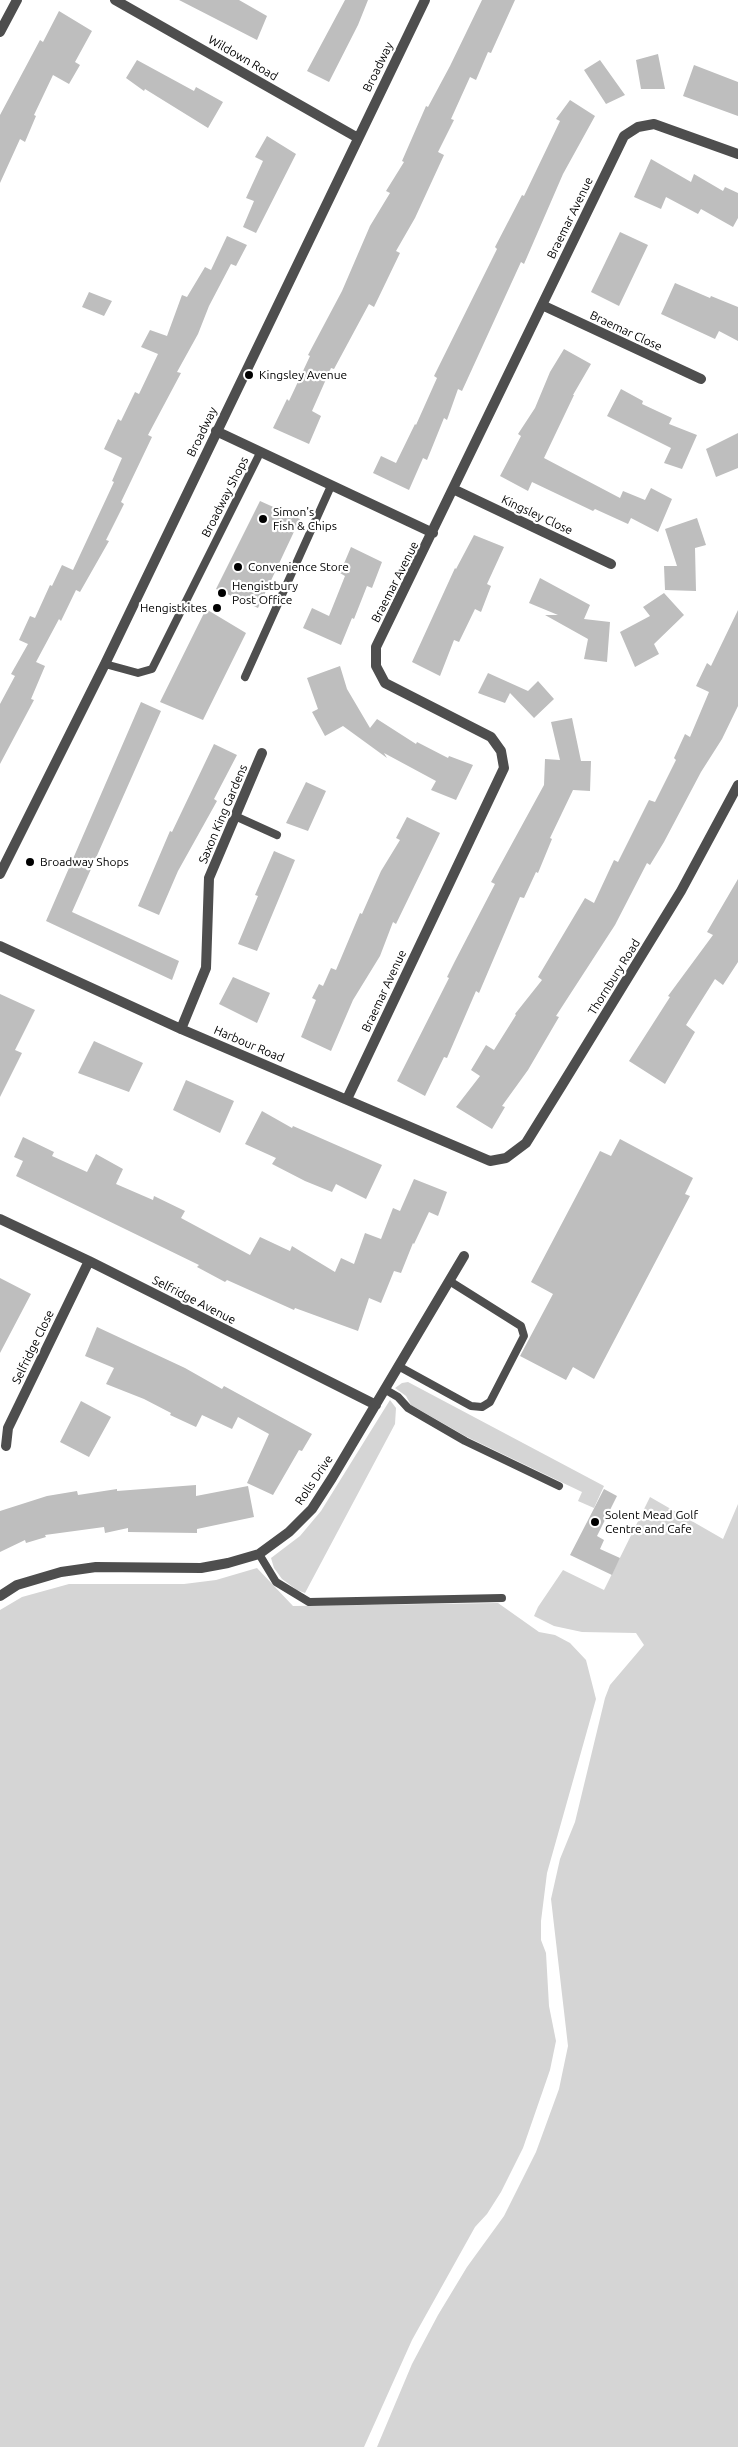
<!DOCTYPE html>
<html>
<head>
<meta charset="utf-8">
<style>
	body { margin:0 }
	canvas { display:block; background:#fff }
</style>
</head>
<body>
<canvas width="738" height="2447"></canvas>
<script>
const c = document.querySelector('canvas').getContext('2d');
c.lineJoin = 'round';
function fill(path, color) { c.fillStyle = color; c.fill(path, 'evenodd'); }
const toPath = rows => new Path2D(rows.map(r => 'M' + r).join(''));
function strokePath(path, color, width, dash) { c.strokeStyle = color; c.lineWidth = width; c.lineCap = dash ? 'butt' : 'round'; c.setLineDash(dash || []); c.stroke(path); }
function write(font, color, halo, rows, align = 'center') {
  c.font = font + ' Ubuntu,sans-serif'; c.lineWidth = 4.5; c.setLineDash([]); c.textBaseline = 'middle'; c.strokeStyle = halo; c.fillStyle = color; for (const [text, x, y, turn = 0] of rows) {
    c.save(); c.translate(x, y); c.rotate((+turn || 0) * Math.PI / 180); c.textAlign = isNaN(turn) ? turn : align; if (halo) c.strokeText(text, 0, 0); c.fillText(text, 0, 0); c.restore();
  }
}
fill(toPath([
	[408,1382,604,1486,594,1508,578,1501,582,1492,467,1437,411,1405,406,1396,395,1388,402,1383],
	[390,1400,396,1408,395,1424,305,1593,297,1590,282,1579,274,1568,271,1558,300,1536,321,1511],
	[650,1497,723,1539,738,1504,738,2447,377,2447,412,2364,438,2315,467,2267,504,2216,536,2152,559,2089,568,2046,551,1899,560,1859,575,1822,605,1698,610,1685,644,1645,636,1633,582,1632,554,1626,534,1616,538,1607,563,1570,604,1590],
	[257,1568,293,1606,498,1603,539,1632,555,1635,570,1643,586,1660,596,1699,547,1873,541,1921,541,1940,546,1953,549,2006,556,2041,550,2070,523,2148,501,2192,487,2214,475,2227,412,2340,364,2447,0,2447,0,1610,22,1597,69,1584,184,1584,216,1580]
]), '#d5d5d5');
fill(toPath([
	[179,0,239,0,267,16,257,40],
	[345,0,368,0,358,25,329,82,307,71],
	[482,0,515,0,491,53,488,52,476,80,470,77,451,119,454,120,438,152,444,155,415,218,396,251,400,253,374,307,369,304,334,369,331,368,312,411,321,416,309,444,273,428,287,399,289,401,310,356,308,355,342,291,370,226,390,193,386,191,404,162,402,161,426,106,428,107,450,66],
	[59,11,92,31,75,62,80,65,69,84,53,75,34,115,36,116,25,142,20,139,0,183,0,115,40,40,43,42],
	[658,54,665,89,641,89,636,60],
	[137,60,194,91,196,87,223,102,208,128,145,89,144,91,126,78],
	[600,60,625,95,606,104,584,70],
	[694,65,738,82,738,116,683,96],
	[570,100,595,116,563,174,524,264,521,262,462,391,458,389,447,420,444,418,427,460,423,458,409,490,373,473,381,456,396,463,415,424,416,425,437,378,434,376,497,249,495,247,522,195,524,196,560,121,556,119],
	[267,136,296,154,256,233,243,227,254,201,246,198,263,161,255,157],
	[651,159,691,182,694,174,723,191,725,187,738,193,738,218,733,227,701,209,698,214,666,197,661,209,634,197],
	[620,232,648,245,619,306,591,292],
	[227,236,247,245,236,266,231,264,209,306,198,334,177,372,181,373,148,435,152,437,121,502,124,504,106,540,109,541,80,592,76,590,61,621,59,619,36,662,45,666,31,699,34,700,0,764,0,704,15,676,11,674,28,644,19,640,30,616,35,618,50,585,52,586,62,565,73,570,114,482,112,481,122,458,104,449,118,419,121,421,135,392,139,394,158,354,141,347,150,330,167,336,182,295,187,297,205,267,211,270],
	[675,283,710,298,711,296,738,307,738,341,719,331,715,339,661,314],
	[89,292,112,301,104,316,82,307],
	[564,349,591,364,573,395,574,395,544,458,620,498,623,491,645,500,651,488,672,499,658,532,631,518,628,524,595,509,593,511,532,482,528,491,500,476,521,436,518,434,535,408,550,372],
	[621,389,643,401,642,404,672,418,669,424,697,435,682,469,664,463,671,448,607,416],
	[738,433,738,468,716,477,706,449],
	[260,501,300,519,258,608,216,589],
	[697,518,706,545,695,548,696,591,665,590,664,566,677,566,665,529],
	[474,535,504,547,487,584,491,586,481,612,475,609,459,642,454,640,440,676,412,662,455,568,456,569],
	[351,547,382,562,372,588,367,586,354,619,352,618,341,645,303,628,312,608,329,616,345,576,340,573],
	[540,578,590,605,584,619,610,622,607,662,584,659,588,639,545,615,558,615,529,603],
	[664,593,684,615,654,644,659,654,635,667,620,632,650,616,643,607],
	[206,609,246,633,203,720,160,702],
	[738,610,738,706,722,739,701,772,664,842,650,865,647,863,615,925,556,1016,559,1017,528,1070,502,1106,505,1107,492,1129,456,1107,480,1076,471,1070,486,1045,494,1050,516,1015,515,1014,542,980,538,977,585,898,594,903,614,860,618,862,649,800,655,802,676,760,674,758,685,734,690,737,709,692,696,686,707,663,711,666],
	[340,666,347,689,370,728,377,719,416,744,417,742,448,758,449,756,473,765,456,800,431,790,436,781,384,753,387,758,343,726,325,736,312,712,318,709,307,678],
	[488,673,528,691,538,681,554,699,534,718,510,693,505,703,478,693],
	[141,702,161,711,72,912,179,961,172,980,46,921],
	[572,718,581,761,591,761,590,791,573,790,550,838,552,839,538,873,536,872,524,898,520,897,479,993,476,991,447,1058,444,1057,425,1096,397,1081,449,978,447,977,455,961,495,884,491,882,544,785,545,759,560,760,551,722],
	[214,744,237,755,214,799,217,801,178,871,159,915,138,906,170,831,172,832],
	[306,782,326,791,308,831,286,823],
	[407,817,440,833,396,924,393,922,380,956,353,1000,331,1051,301,1037,316,1000,312,998,319,984,323,986,331,968,336,970,360,913,362,914,381,871,400,840,396,838],
	[274,851,295,860,257,951,238,944,258,896,255,895],
	[738,879,738,962,723,985,715,979,686,1025,695,1032,665,1084,629,1061,670,997,668,996,713,935,707,932],
	[233,977,270,993,257,1023,219,1004],
	[0,994,35,1010,15,1050,22,1053,0,1097],
	[94,1041,143,1063,129,1092,78,1073],
	[186,1080,234,1101,220,1133,173,1110],
	[262,1111,292,1128,293,1126,382,1165,366,1199,336,1184,332,1192,305,1181,272,1164,276,1158,245,1144],
	[23,1137,54,1152,52,1156,87,1172,96,1154,123,1169,116,1184,153,1200,154,1196,185,1211,181,1218,250,1255,260,1237,290,1251,292,1246,335,1272,341,1258,354,1264,365,1233,381,1239,393,1208,400,1211,414,1179,447,1192,438,1216,429,1212,414,1244,413,1243,401,1273,394,1271,381,1303,369,1298,358,1331,295,1308,294,1310,227,1280,225,1282,197,1267,199,1265,16,1176,23,1161,14,1157],
	[620,1139,693,1178,685,1194,690,1196,594,1379,573,1367,566,1380,520,1356,553,1294,531,1282,600,1151,611,1156],
	[0,1278,31,1294,0,1353],
	[97,1327,185,1368,222,1389,224,1386,312,1434,302,1451,299,1450,273,1495,247,1483,269,1434,238,1417,232,1429,202,1415,196,1427,170,1415,171,1413,144,1399,106,1384,114,1368,85,1356],
	[81,1401,111,1417,89,1457,60,1442],
	[196,1485,196,1496,248,1486,254,1517,197,1529,197,1533,128,1532,128,1528,105,1533,104,1527,45,1535,46,1537,26,1543,25,1540,0,1552,0,1511,47,1496,77,1491,78,1495,117,1489,117,1491],
	[604,1489,617,1496,597,1536,604,1540,600,1549,620,1558,612,1575,570,1555]
]), '#bebebe');
strokePath(toPath([
	[105,664,138,673,152,669,260,453],
	[245,677,331,486],
	[235,816,277,835],
	[400,1367,471,1406,482,1407,490,1402,524,1336,521,1326,451,1282],
	[386,1390,398,1397,408,1408,465,1441,559,1486],
	[259,1554,276,1582,309,1602,502,1598]
]), '#4e4e4e', 8);
strokePath(toPath([
	[115,0,358,138],
	[0,32,17,0],
	[542,305,701,379],
	[216,431,433,533],
	[453,489,611,564],
	[0,874,105,664,425,0],
	[0,946,181,1029,490,1161,506,1158,526,1143,562,1085,681,891,738,785],
	[181,1029,206,968,209,878,262,753],
	[347,1099,504,768,501,751,491,737,385,683,376,666,376,647,624,136,638,127,654,124,738,154],
	[0,1219,89,1261,376,1405],
	[6,1446,8,1428,89,1261],
	[0,1596,17,1585,61,1572,96,1567,201,1568,228,1563,259,1554,289,1532,312,1509,332,1478,464,1256]
]), '#4e4e4e', 10);
for (const [x, y, r, color] of [
	[249,375,5,"#000"],
	[263,519,5,"#000"],
	[238,567,5,"#000"],
	[222,593,5,"#000"],
	[217,608,5,"#000"],
	[30,862,5,"#000"],
	[595,1522,5,"#000"]
]) { const dot = new Path2D(); dot.arc(x, y, r, 0, 2 * Math.PI); c.fillStyle = color; c.fill(dot); strokePath(dot, '#fff', 2); }
write('12px', '#000', '#fff', [
	["Wildown Road",243,58,30],
	["Broadway",378,67,-64],
	["Braemar Avenue",570,218,-64],
	["Braemar Close",626,331,25],
	["Broadway",202,432,-64],
	["Broadway Shops",225,497,-63],
	["Kingsley Close",537,515,25],
	["Braemar Avenue",395,582,-63],
	["Saxon King Gardens",223,814,-67],
	["Thornbury Road",614,977,-58],
	["Braemar Avenue",384,991,-65],
	["Harbour Road",249,1044,23],
	["Selfridge Avenue",194,1300,27],
	["Selfridge Close",33,1347,-64],
	["Rolls Drive",314,1480,-56]
]);
write('12px', '#000', '#fff', [
	["Kingsley Avenue",259,375],
	["Simon's",273,512],
	["Fish & Chips",273,526],
	["Convenience Store",248,567],
	["Hengistbury",232,586],
	["Post Office",232,600],
	["Hengistkites",207,608,"right"],
	["Broadway Shops",40,862],
	["Solent Mead Golf",605,1515],
	["Centre and Cafe",605,1529]
], 'left');
</script>
</body>
</html>
